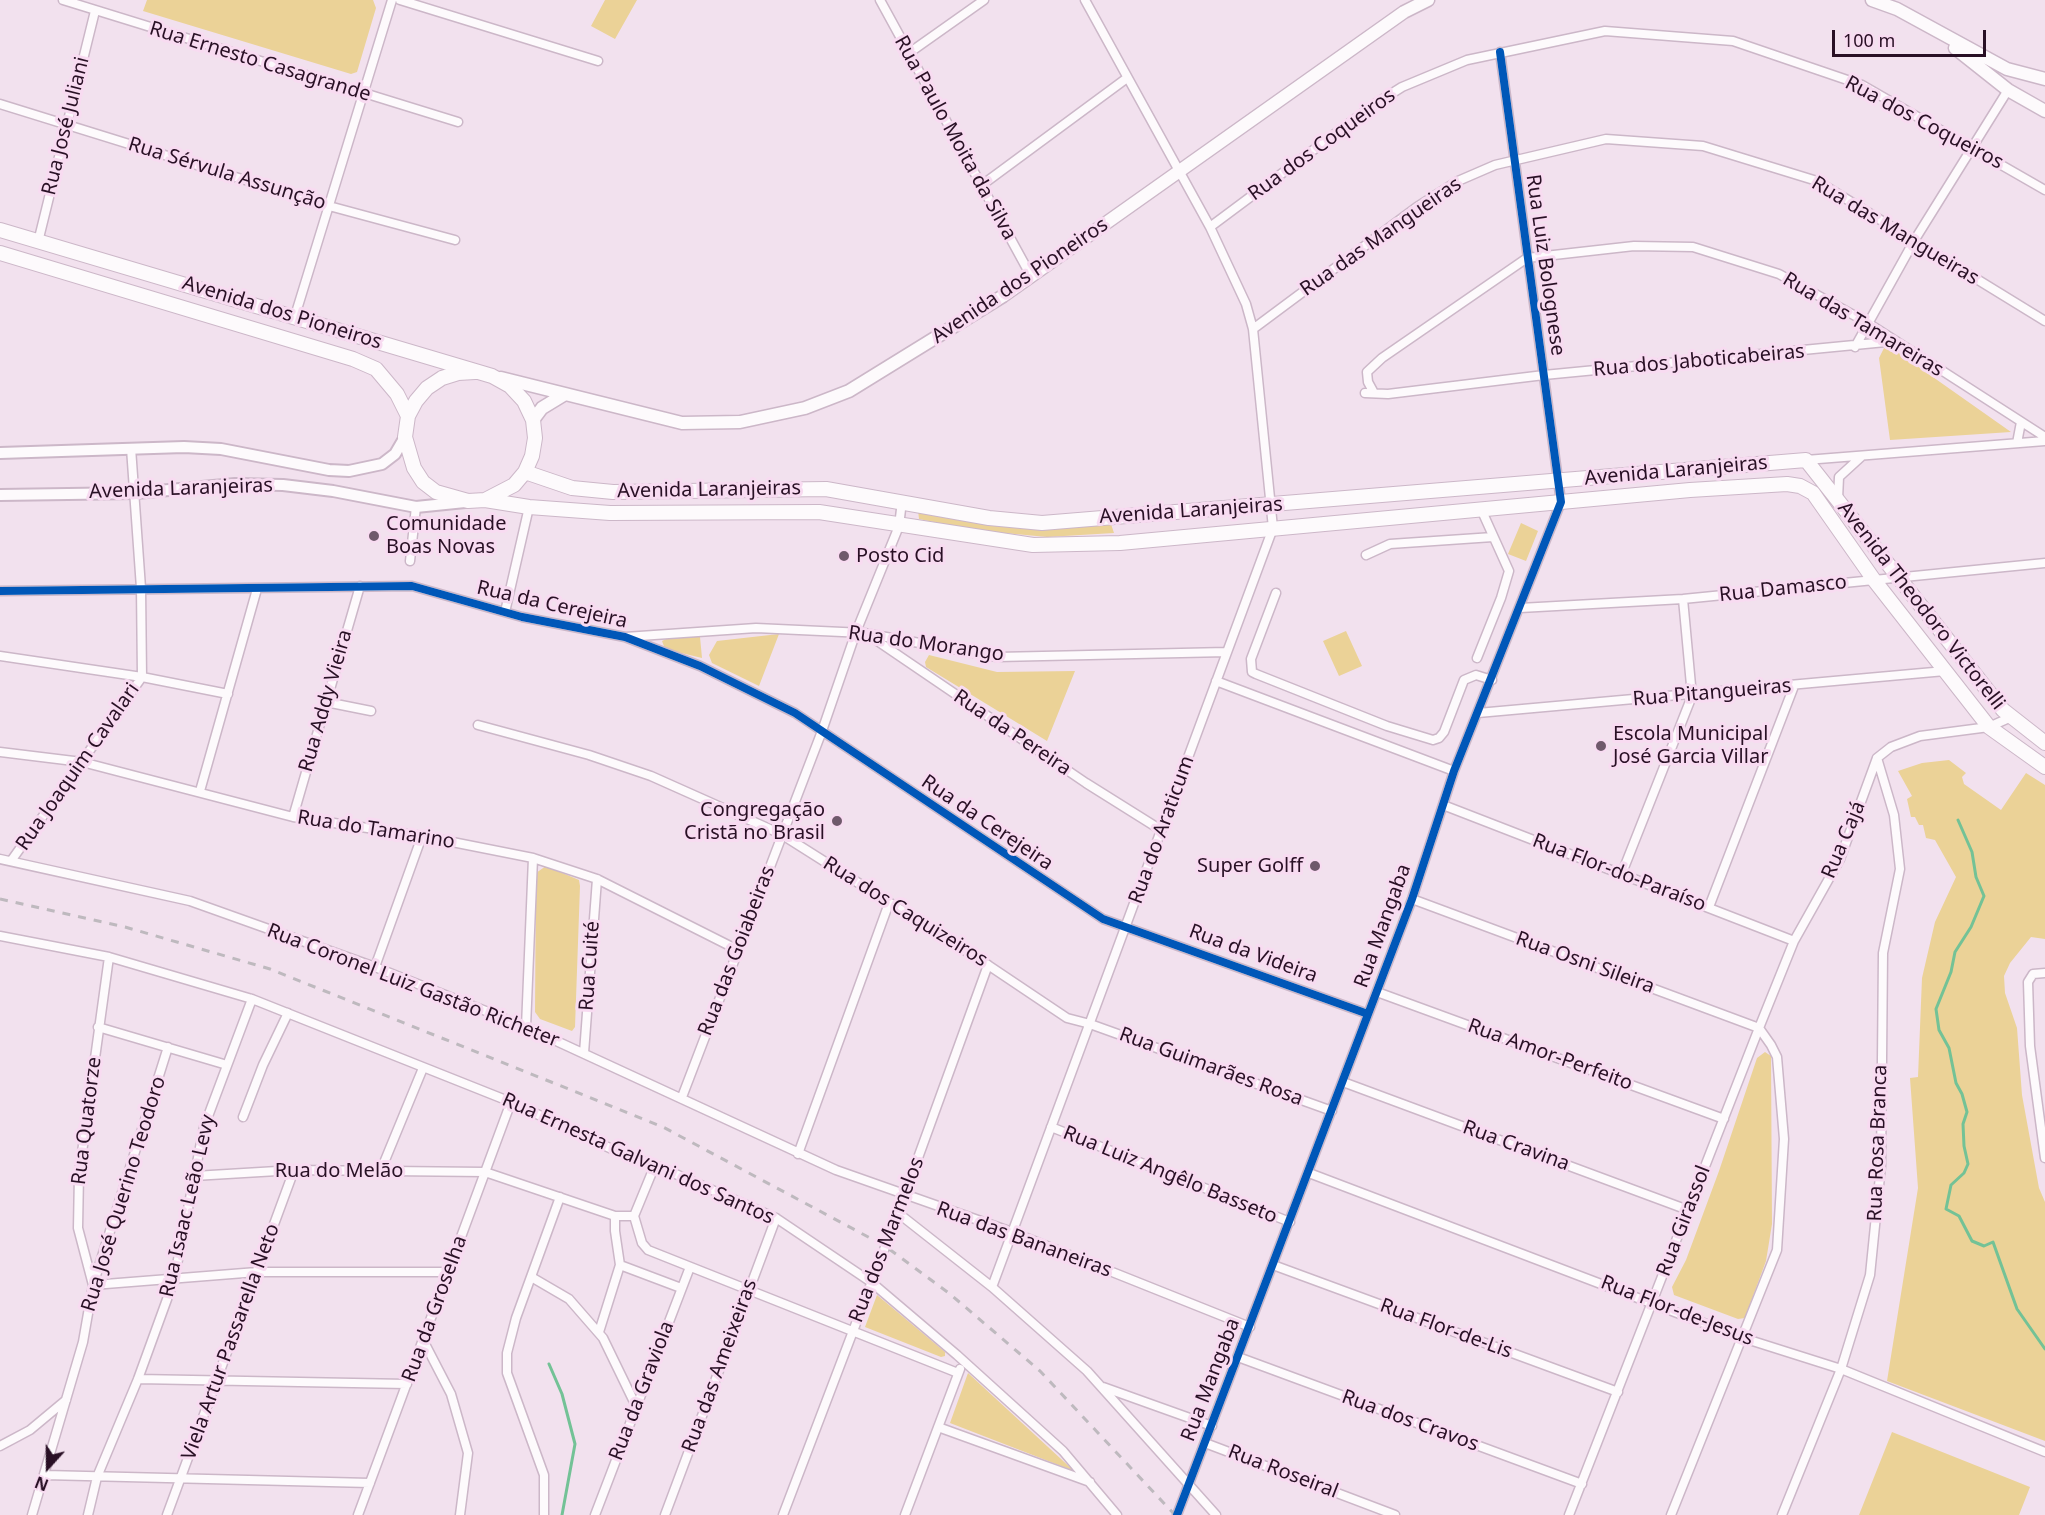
<!DOCTYPE html>
<html>
<head>
<meta charset="utf-8">
<style>
	body { margin:0 }
	#map { position:relative; width:2045px; height:1515px; overflow:hidden; background:#f2e1ee; font-family:"Noto Sans",sans-serif }
	canvas { display:block }
	.north { position:absolute; left:18px; top:1437px; width:60px; height:60px; -webkit-text-stroke:4px #f8dbf1; paint-order:stroke; rotate:201deg; font-size:16px; font-weight:700; line-height:24px; text-align:center; color:#291025 }
	.north::after { content:''; display:block; margin:auto; width:21px; height:27px; background:#291025; clip-path:polygon(50% 0,100% 100%,50% 72%,0 100%) }
	.scale { position:absolute; left:1832px; top:30px; width:154px; height:27px; box-sizing:border-box; border:3px solid #291025; border-top:0; padding-left:8px; font-size:18px; line-height:21px; white-space:nowrap; color:#291025; -webkit-text-stroke:4px #f8dbf1; paint-order:stroke }
</style>
</head>
<body>
<div id="map">
<canvas width="2045" height="1515"></canvas>
<div class="north">N</div>
<div class="scale">100 m</div>
</div>
<script>
const c = document.querySelector('canvas').getContext('2d');
c.lineJoin = 'round';
function fill(path, color) { c.fillStyle = color; c.fill(path, 'evenodd'); }
const toPath = rows => new Path2D(rows.map(r => 'M' + r).join(''));
function strokePath(path, color, width, dash) { c.strokeStyle = color; c.lineWidth = width; c.lineCap = dash ? 'butt' : 'round'; c.setLineDash(dash || []); c.stroke(path); }
function write(font, color, halo, rows, align = 'center') {
  c.font = font + ' "Noto Sans",sans-serif'; c.lineWidth = 6; c.setLineDash([]); c.textBaseline = 'middle'; c.strokeStyle = halo; c.fillStyle = color; for (const [text, x, y, turn = 0] of rows) {
    c.save(); c.translate(x, y); c.rotate((+turn || 0) * Math.PI / 180); c.textAlign = isNaN(turn) ? turn : align; if (halo) c.strokeText(text, 0, 0); c.fillText(text, 0, 0); c.restore();
  }
}
fill(toPath([
	[147,0,373,0,376,8,357,72,351,74,143,11],
	[605,0,637,0,615,39,591,26],
	[1886,344,2011,432,1890,440,1879,358],
	[918,510,1111,524,1114,533,1047,537,973,530,919,519],
	[1521,523,1538,531,1526,561,1508,554],
	[1346,631,1362,666,1339,676,1323,641],
	[779,634,759,686,712,663,709,655,717,641],
	[670,637,700,637,702,658,665,649,662,641],
	[929,655,997,672,1075,671,1047,741,926,667,925,662],
	[1949,760,1966,773,1962,777,1964,784,2001,810,2026,773,2045,785,2045,939,2031,937,2010,963,2004,976,2005,993,2017,1028,2022,1095,2039,1188,2045,1202,2045,1441,1887,1381,1918,1188,1910,1078,1918,1077,1922,978,1935,922,1956,877,1935,840,1926,838,1923,825,1919,825,1915,817,1911,817,1907,799,1912,796,1898,771,1922,763],
	[546,866,579,880,580,886,575,1027,572,1031,540,1019,535,1012,536,873],
	[1765,1052,1771,1056,1772,1224,1766,1261,1745,1318,1738,1319,1674,1295,1672,1287,1686,1260,1719,1171,1757,1058],
	[877,1295,945,1352,945,1356,941,1357,865,1327],
	[968,1373,1074,1471,950,1423],
	[1892,1432,2030,1487,2019,1515,1859,1515]
]), '#ebd297');
strokePath(toPath([
	[1958,820,1972,852,1976,877,1984,896,1971,927,1955,952,1951,972,1936,1009,1939,1030,1949,1048,1956,1083,1962,1094,1967,1112,1963,1124,1964,1146,1968,1164,1964,1173,1951,1185,1946,1209,1959,1216,1972,1241,1984,1246,1993,1242,2017,1309,2045,1349],
	[549,1364,562,1394,575,1444,562,1515]
]), '#73c296', 3);
const minor = toPath([
	[63,0,458,122],
	[400,0,598,61],
	[880,0,1031,276],
	[909,53,984,0],
	[0,104,329,206,455,240],
	[982,185,1127,78],
	[1210,227,1375,104,1402,87,1467,60,1605,31,1733,41,1862,85,2045,190],
	[38,242,95,11],
	[295,316,392,0],
	[1253,329,1417,207,1458,181,1495,165,1606,139,1703,146,1817,181,2045,321],
	[1855,347,1914,241,2008,90],
	[1365,393,1388,394,1544,375,1896,341],
	[1374,393,1368,382,1367,372,1382,358,1527,258,1634,246,1693,247,1779,274,1868,323,2045,437],
	[2017,443,2021,422],
	[1806,460,2045,441],
	[1838,499,1839,477,1862,456],
	[1366,555,1390,544,1493,537],
	[410,561,416,507],
	[0,591,412,586,522,617,625,637,700,666,795,713,1103,919,1368,1014],
	[1276,593,1251,659,1252,672,1256,674,1387,726,1433,740,1439,738,1444,732,1464,680,1476,675,1492,680],
	[1520,608,1683,599,2045,563],
	[505,612,529,507],
	[870,636,1086,783,1161,830],
	[625,637,756,628,864,633,997,657,1227,652],
	[0,656,142,677,228,694],
	[1477,658,1501,598,1509,571,1481,509],
	[1216,681,1454,771],
	[326,702,371,711],
	[1478,713,1945,671],
	[478,725,589,755,651,776,781,834,988,965,1067,1018,1090,1024,1332,1111],
	[0,752,82,762,293,817,422,836,533,858,597,879,738,950],
	[200,791,257,589],
	[1443,805,1794,941],
	[293,817,360,586],
	[0,859,190,901,375,967,526,1027,836,1170,1012,1232,1250,1327],
	[11,861,142,677,141,588,131,448],
	[1622,873,1692,696,1683,599],
	[1412,899,1759,1028],
	[1709,907,1794,686],
	[0,936,109,957,252,999,511,1102,629,1157,655,1165,776,1218,871,1282,957,1355,1063,1451,1117,1515],
	[109,957,79,1174,78,1228,93,1285,257,1272,448,1272],
	[375,967,422,836],
	[2045,973,2033,974,2028,982,2030,1046,2045,1158],
	[1377,992,1724,1119],
	[98,1027,227,1065],
	[526,1027,533,858],
	[584,1053,597,879],
	[1343,1082,1688,1210],
	[682,1097,822,731,856,632,899,526,902,501],
	[243,1117,263,1065,288,1013],
	[1051,1127,1290,1222],
	[798,1154,889,903],
	[381,1170,423,1068],
	[1309,1173,1743,1338,1841,1369,2045,1452],
	[194,1176,294,1170,485,1172,615,1216,634,1216,642,1243,648,1250,958,1373],
	[898,1213,992,1287,1087,1371,1216,1515],
	[615,1216,615,1231,620,1265,681,1288],
	[634,1216,655,1165],
	[1273,1265,1618,1392],
	[533,1278,569,1299,603,1338,636,1406],
	[992,1287,1273,528,1253,329,1246,304,1210,227,1085,0],
	[599,1332,620,1265],
	[423,1340,451,1394,468,1453,460,1515],
	[1238,1357,1582,1484],
	[138,1379,407,1384],
	[1103,1387,1212,1426],
	[938,1427,1090,1482],
	[1205,1443,1395,1515],
	[0,1446,30,1430,66,1400],
	[45,1475,370,1483],
	[32,1515,83,1342,93,1285,168,1047],
	[88,1515,97,1477,138,1379,174,1280,204,1127,252,999],
	[167,1515,294,1170],
	[358,1515,511,1102],
	[544,1515,544,1475,507,1373,507,1353,516,1318,560,1197],
	[595,1515,690,1267],
	[665,1515,776,1218],
	[783,1515,898,1213,988,965],
	[905,1515,960,1369],
	[1177,1515,1412,899,1454,771,1561,502,1500,52],
	[1569,1515,1759,1028,1794,941,1840,859,1877,758,1891,747,1920,736,1989,727,2009,718],
	[1671,1515,1777,1250,1784,1139,1777,1057,1771,1045,1759,1028],
	[1782,1515,1841,1369,1870,1275,1881,1166,1883,953,1900,869,1894,815,1877,758]
]);
const tertiary = toPath([
	[0,453,184,447,221,449,329,470,349,471,382,464,395,454,405,437],
	[0,495,136,493,235,484,283,485,333,491,416,507,465,502]
]);
const secondary = toPath([
	[1872,0,1897,9,2007,69,2045,79],
	[1955,48,2008,90,2045,111],
	[501,378,682,423,740,422,805,408,849,391,1003,296,1404,12,1428,0],
	[533,420,542,408,565,394]
]);
const primary = toPath([
	[0,230,492,376,510,386,524,401,533,420,535,438,532,456,525,472,514,485,485,500,468,501,436,492,423,482,414,468,405,437,408,416,416,401,427,388,442,378,458,373,475,372],
	[0,253,353,359,376,369,397,394,408,416],
	[525,472,572,488,613,492,826,489,989,518,1042,523,1806,460,2003,710,2045,743],
	[485,500,529,507,610,513,819,512,1033,545,1120,543,1690,490,1787,484,1800,486,1813,493,1874,580,1989,727,2045,767]
]);
strokePath(minor, '#ccb7c8', 11);
strokePath(tertiary, '#ccb7c8', 14);
strokePath(secondary, '#ccb7c8', 15);
strokePath(primary, '#ccb7c8', 16);
strokePath(minor, '#fdfafc', 8);
strokePath(tertiary, '#fdfafc', 10);
strokePath(secondary, '#fdfafc', 12);
strokePath(primary, '#fdfafc', 14);
strokePath(toPath([
	[0,899,125,927,270,969,663,1127,885,1246,950,1294,1040,1371,1175,1515]
]), '#beb9be', 3, [8, 8]);
strokePath(toPath([
	[0,591,412,586,522,617,625,637,700,666,795,713,1103,919,1368,1014],
	[1177,1515,1412,899,1454,771,1561,502,1500,52]
]), '#0057b8', 8);
for (const [x, y, r, color] of [
	[374,536,6,"#6f596b"],
	[844,556,6,"#6f596b"],
	[1601,746,6,"#6f596b"],
	[837,821,6,"#6f596b"],
	[1315,866,6,"#6f596b"]
]) { const dot = new Path2D(); dot.arc(x, y, r, 0, 2 * Math.PI); c.fillStyle = color; c.fill(dot); strokePath(dot, '#f8dbf1', 2); }
write('20px', '#291025', '#f8dbf1', [
	["Rua Ernesto Casagrande",260,62,17],
	["Rua dos Coqueiros",1924,123,28],
	["Rua José Juliani",66,126,-76],
	["Rua Paulo Moita da Silva",955,138,61],
	["Rua dos Coqueiros",1322,145,-36],
	["Rua Sérvula Assunção",227,174,17],
	["Rua das Mangueiras",1895,231,31],
	["Rua das Mangueiras",1381,237,-35],
	["Rua Luiz Bolognese",1545,265,82],
	["Avenida dos Pioneiros",1020,281,-34],
	["Avenida dos Pioneiros",282,313,17],
	["Rua das Tamareiras",1863,325,31],
	["Rua dos Jaboticabeiras",1699,361,-5],
	["Avenida Laranjeiras",1676,471,-5],
	["Avenida Laranjeiras",181,489,-2],
	["Avenida Laranjeiras",709,490,-1],
	["Avenida Laranjeiras",1191,511,-4],
	["Rua Damasco",1783,589,-6],
	["Rua da Cerejeira",552,605,13],
	["Avenida Theodoro Victorelli",1921,606,52],
	["Rua do Morango",926,644,8],
	["Rua Pitangueiras",1712,693,-5],
	["Rua Addy Vieira",326,701,-74],
	["Rua da Pereira",1012,733,34],
	["Rua Joaquim Cavalari",78,767,-55],
	["Rua da Cerejeira",987,823,34],
	["Rua do Tamarino",376,830,9],
	["Rua do Araticum",1162,830,-70],
	["Rua Cajá",1844,840,-67],
	["Rua Flor-do-Paraíso",1619,873,21],
	["Rua dos Caquizeiros",905,912,32],
	["Rua Mangaba",1383,926,-70],
	["Rua das Goiabeiras",737,951,-69],
	["Rua da Videira",1253,954,20],
	["Rua Osni Sileira",1585,963,20],
	["Rua Cuité",590,966,-86],
	["Rua Coronel Luiz Gastão Richeter",413,986,21],
	["Rua Amor-Perfeito",1550,1055,20],
	["Rua Guimarães Rosa",1211,1067,20],
	["Rua Quatorze",87,1121,-83],
	["Rua Rosa Branca",1878,1143,-88],
	["Rua Cravina",1516,1146,20],
	["Rua Ernesta Galvani dos Santos",638,1159,24],
	["Rua do Melão",339,1171],
	["Rua Luiz Angêlo Basseto",1170,1175,22],
	["Rua José Querino Teodoro",124,1194,-73],
	["Rua Isaac Leão Levy",188,1206,-77],
	["Rua Girassol",1684,1221,-69],
	["Rua dos Marmelos",887,1240,-69],
	["Rua das Bananeiras",1024,1240,20],
	["Rua da Groselha",435,1309,-70],
	["Rua Flor-de-Jesus",1677,1311,21],
	["Rua Flor-de-Lis",1446,1329,20],
	["Viela Artur Passarella Neto",231,1342,-70],
	["Rua das Ameixeiras",720,1366,-70],
	["Rua Mangaba",1211,1380,-69],
	["Rua da Graviola",642,1391,-69],
	["Rua dos Cravos",1410,1421,20],
	["Rua Roseiral",1283,1472,21]
]);
write('20px', '#291025', '#f8dbf1', [
	["Comunidade",386,524],
	["Boas Novas",386,547],
	["Posto Cid",856,556],
	["Escola Municipal",1613,734],
	["José Garcia Villar",1613,757],
	["Congregação",825,810,"right"],
	["Cristã no Brasil",825,833,"right"],
	["Super Golff",1303,866,"right"]
], 'left');
</script>
</body>
</html>
